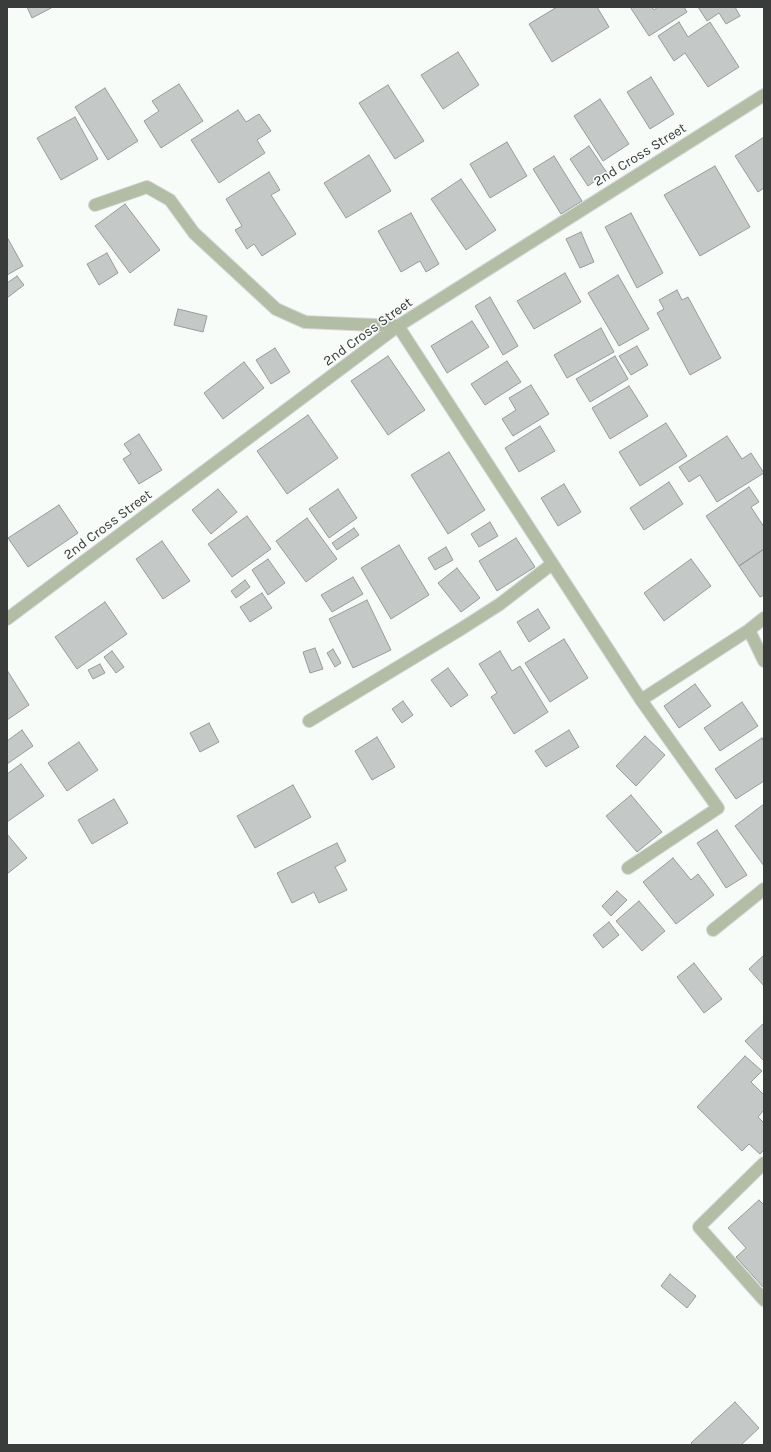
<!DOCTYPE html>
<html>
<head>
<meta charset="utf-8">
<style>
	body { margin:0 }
	#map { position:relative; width:771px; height:1452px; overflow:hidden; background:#f8fcf9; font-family:Karla,sans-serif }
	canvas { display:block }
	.frame { position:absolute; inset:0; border:8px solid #3a3c3b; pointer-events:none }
</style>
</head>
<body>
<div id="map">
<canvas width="771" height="1452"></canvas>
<div class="frame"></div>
</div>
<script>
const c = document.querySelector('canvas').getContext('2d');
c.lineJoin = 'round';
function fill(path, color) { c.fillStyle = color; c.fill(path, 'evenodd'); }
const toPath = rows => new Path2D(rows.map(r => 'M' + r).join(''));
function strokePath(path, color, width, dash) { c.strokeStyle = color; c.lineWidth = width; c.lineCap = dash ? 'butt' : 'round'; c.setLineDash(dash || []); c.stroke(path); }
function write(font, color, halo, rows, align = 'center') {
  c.font = font + ' Karla,sans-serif'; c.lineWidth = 3; c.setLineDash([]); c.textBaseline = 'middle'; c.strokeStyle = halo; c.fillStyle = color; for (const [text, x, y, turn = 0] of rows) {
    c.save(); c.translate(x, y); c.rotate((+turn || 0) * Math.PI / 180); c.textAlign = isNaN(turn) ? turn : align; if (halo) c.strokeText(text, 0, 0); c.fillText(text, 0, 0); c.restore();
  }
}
const building = toPath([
	[27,7,53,7,32,18,27,7],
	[557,7,597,7,609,27,552,62,529,24,557,7],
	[630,7,652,7,654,10,658,7,684,7,687,12,649,36,630,7],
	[698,7,735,7,740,16,726,24,719,13,707,21,698,7],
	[679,22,688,37,710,22,739,67,708,87,685,53,674,61,658,36,679,22],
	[458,52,479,85,443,109,421,75,458,52],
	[651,77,674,114,650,129,627,92,651,77],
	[179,84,203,121,161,148,144,121,159,111,152,101,179,84],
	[388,85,424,141,395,159,359,103,388,85],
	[105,88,138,141,108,160,75,107,105,88],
	[600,99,629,144,603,161,574,116,600,99],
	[238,110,246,122,259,114,271,131,257,140,265,153,219,183,191,140,238,110],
	[75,117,98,159,61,180,37,138,75,117],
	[764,137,764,188,758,192,735,156,764,137],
	[507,142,527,176,490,198,470,164,507,142],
	[589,146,607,173,588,186,570,159,589,146],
	[369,155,391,191,346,218,324,183,369,155],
	[554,156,582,201,561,214,533,169,554,156],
	[715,166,750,227,700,256,664,195,715,166],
	[269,172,280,190,271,195,296,234,262,256,254,244,247,249,235,230,242,226,226,199,269,172],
	[461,179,496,230,466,250,431,199,461,179],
	[125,204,160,250,130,273,95,226,125,204],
	[411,213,439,264,426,272,420,261,401,272,378,231,411,213],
	[631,213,663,273,637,288,605,227,631,213],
	[581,232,594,262,580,268,566,239,581,232],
	[7,237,23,266,7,275,7,237],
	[107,253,118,273,99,285,87,264,107,253],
	[565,273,581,302,534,329,517,301,565,273],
	[618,275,649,329,619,346,588,293,618,275],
	[17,276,24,285,7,298,7,283,17,276],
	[677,290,682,300,688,297,721,358,690,375,657,313,664,309,659,300,677,290],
	[490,297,518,346,503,355,475,306,490,297],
	[178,309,207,316,203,332,174,325,178,309],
	[472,321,489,347,447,373,431,346,472,321],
	[601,328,614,352,567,378,554,355,601,328],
	[637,346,648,365,631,375,619,356,637,346],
	[275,348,290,372,271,384,256,360,275,348],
	[388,356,425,410,388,435,351,381,388,356],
	[615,356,628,379,590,402,576,379,615,356],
	[507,361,521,382,485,405,471,384,507,361],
	[244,362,264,388,223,419,204,393,244,362],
	[531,385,549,414,513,436,502,419,516,410,509,398,531,385],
	[629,386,648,416,610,439,592,408,629,386],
	[308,415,338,458,287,494,257,451,308,415],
	[666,423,687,456,640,486,619,452,666,423],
	[540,426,555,451,519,472,505,448,540,426],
	[139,434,162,470,139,484,123,459,131,454,124,444,139,434],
	[727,436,742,459,751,453,764,473,717,502,700,475,689,482,679,467,727,436],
	[449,452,485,510,448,534,411,475,449,452],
	[669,482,683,504,644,530,630,508,669,482],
	[564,484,581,512,558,526,541,498,564,484],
	[749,487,759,502,751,507,764,527,764,549,739,566,706,516,749,487],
	[218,489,237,512,211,534,192,510,218,489],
	[338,489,357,518,329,538,309,509,338,489],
	[59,505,78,533,28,567,8,538,59,505],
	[247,516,271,549,232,577,208,544,247,516],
	[307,518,337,559,306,582,276,541,307,518],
	[490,522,498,536,479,547,471,534,490,522],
	[354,528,359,535,337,550,332,543,354,528],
	[516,538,535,567,497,591,479,561,516,538],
	[162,541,190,581,163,599,136,559,162,541],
	[399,545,429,595,391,619,361,568,399,545],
	[446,547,453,560,435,570,428,558,446,547],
	[764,549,764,595,760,597,739,566,764,549],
	[268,559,285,583,268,595,252,570,268,559],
	[691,559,711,586,664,621,644,593,691,559],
	[457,568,480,598,461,612,438,583,457,568],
	[353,577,363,594,332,612,321,595,353,577],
	[245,580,250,587,236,598,231,591,245,580],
	[262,593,272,608,250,622,240,607,262,593],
	[367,600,391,650,353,668,329,619,367,600],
	[105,602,127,634,77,669,55,637,105,602],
	[538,609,550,628,529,642,517,622,538,609],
	[564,639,588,678,550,702,525,663,564,639],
	[315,648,323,669,310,673,303,652,315,648],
	[333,649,341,663,335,667,327,653,333,649],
	[112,651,124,667,116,673,104,657,112,651],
	[500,651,512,671,520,666,548,712,514,734,491,697,497,693,479,664,500,651],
	[100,664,105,673,93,679,88,670,100,664],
	[448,668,468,695,451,707,431,680,448,668],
	[7,670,29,705,7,720,7,670],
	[695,684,711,706,679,728,664,706,695,684],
	[403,701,413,715,402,723,392,709,403,701],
	[742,702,758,726,720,751,704,728,742,702],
	[209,723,219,742,200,752,190,733,209,723],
	[22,730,33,746,7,764,7,741,22,730],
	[569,730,579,747,546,767,535,751,569,730],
	[645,736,665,755,636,786,616,766,645,736],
	[377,737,395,767,372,780,355,751,377,737],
	[762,738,764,742,764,781,736,799,715,769,762,738],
	[79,742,98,770,67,791,48,763,79,742],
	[21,764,44,796,7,822,7,774,21,764],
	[293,785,311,817,255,848,237,816,293,785],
	[631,795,662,832,637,852,606,816,631,795],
	[114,799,128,823,92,844,78,820,114,799],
	[764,804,764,866,735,826,764,804],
	[717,830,747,875,726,888,697,843,717,830],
	[7,834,27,858,7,874,7,834],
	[337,843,346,861,335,867,347,890,319,903,314,892,292,903,277,873,337,843],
	[673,858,691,880,698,874,714,895,676,924,643,882,673,858],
	[617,891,627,900,611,916,602,906,617,891],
	[639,901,665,931,642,951,616,921,639,901],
	[609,922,619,935,603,948,593,935,609,922],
	[764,955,764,986,749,969,764,955],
	[694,963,722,999,704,1013,677,977,694,963],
	[764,1023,764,1061,745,1041,764,1023],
	[745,1056,762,1071,751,1082,764,1095,764,1110,758,1117,764,1123,764,1150,760,1154,749,1144,742,1151,697,1107,745,1056],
	[759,1200,764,1205,764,1288,736,1257,746,1248,728,1228,759,1200],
	[670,1274,696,1296,687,1308,661,1286,670,1274],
	[735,1402,759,1428,741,1445,693,1445,691,1443,735,1402]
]);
fill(building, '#c4c9c8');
strokePath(building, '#979c9b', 1);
const minor = toPath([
	[95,205,147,187,170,200,194,233,276,309,305,322,398,326,641,700,718,808,628,868],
	[7,619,398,326,764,95],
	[749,630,764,661],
	[641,700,749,630,764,618],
	[309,721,461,629,500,604,552,564],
	[713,930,764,889],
	[764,1163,699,1227,764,1300]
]);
strokePath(minor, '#d6d9d7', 14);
strokePath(minor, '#b3bda6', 12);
write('14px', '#3a3c3b', '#f8fcf9', [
	["2nd Cross Street",640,155,-32],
	["2nd Cross Street",368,332,-36],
	["2nd Cross Street",108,525,-37]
]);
</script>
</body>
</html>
